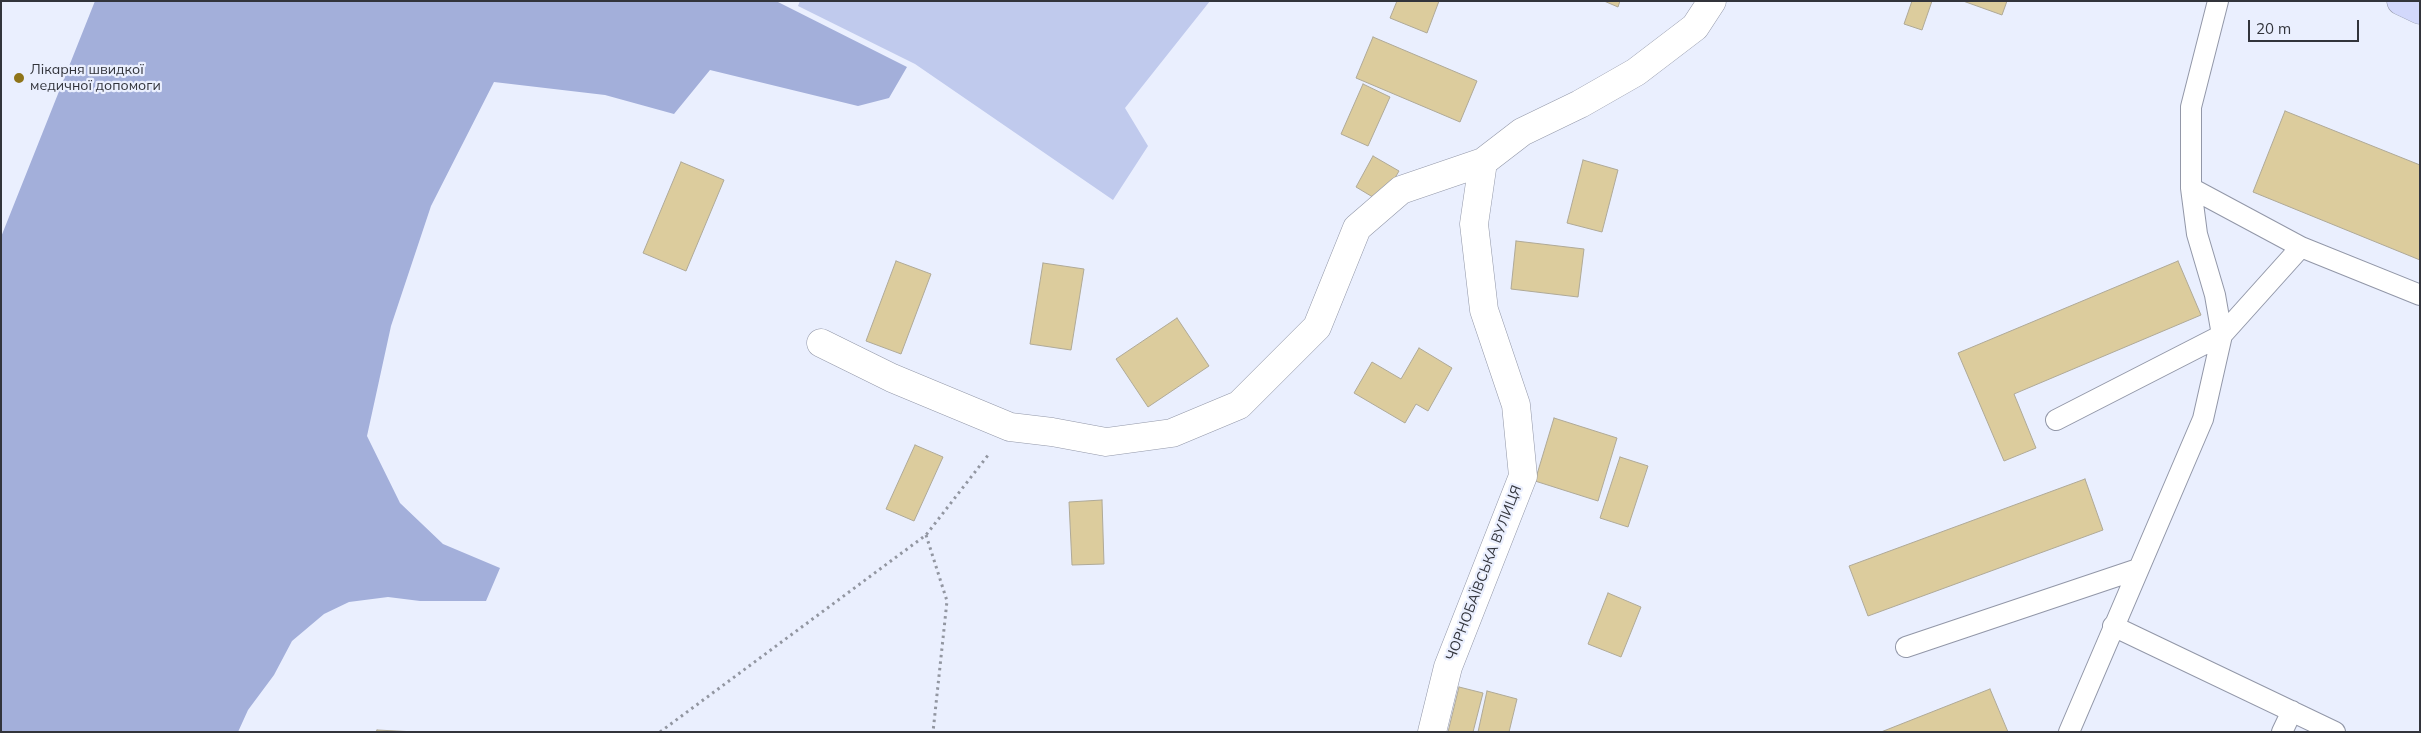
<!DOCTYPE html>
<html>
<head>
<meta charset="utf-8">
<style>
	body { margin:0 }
	#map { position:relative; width:2421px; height:733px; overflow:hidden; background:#eaeffe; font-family:Mulish,sans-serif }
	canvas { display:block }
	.frame { position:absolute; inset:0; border:2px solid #32343b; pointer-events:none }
	.scale { position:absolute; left:2248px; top:20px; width:111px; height:22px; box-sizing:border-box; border:2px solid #32343b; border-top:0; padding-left:6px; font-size:15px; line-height:18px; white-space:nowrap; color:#32343b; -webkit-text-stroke:4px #eaeffe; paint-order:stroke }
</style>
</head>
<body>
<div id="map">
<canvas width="2421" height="733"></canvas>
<div class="frame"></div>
<div class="scale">20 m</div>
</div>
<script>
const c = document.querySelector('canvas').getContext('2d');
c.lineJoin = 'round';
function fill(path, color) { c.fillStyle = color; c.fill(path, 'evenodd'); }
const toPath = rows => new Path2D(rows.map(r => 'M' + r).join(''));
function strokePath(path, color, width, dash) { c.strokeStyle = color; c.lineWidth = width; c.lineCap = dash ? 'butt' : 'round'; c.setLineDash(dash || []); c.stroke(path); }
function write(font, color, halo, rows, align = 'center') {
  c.font = font + ' Mulish,sans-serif'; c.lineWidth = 4.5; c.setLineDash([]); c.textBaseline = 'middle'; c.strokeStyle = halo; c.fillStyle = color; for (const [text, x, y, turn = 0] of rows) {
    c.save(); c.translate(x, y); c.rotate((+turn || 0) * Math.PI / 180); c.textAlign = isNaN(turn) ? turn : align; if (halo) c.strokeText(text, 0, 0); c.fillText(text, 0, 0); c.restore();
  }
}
fill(toPath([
	[800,1,1210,1,1125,108,1148,146,1113,200,915,64,798,6]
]), '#c0caed');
fill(toPath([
	[95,1,776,1,907,67,889,98,858,106,710,70,674,114,605,95,494,82,431,206,391,326,367,436,400,503,443,544,500,568,486,601,420,601,388,597,349,602,324,614,292,641,274,675,248,710,238,732,1,732,1,237]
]), '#a3afda');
const building = toPath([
	[1397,1,1439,1,1427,33,1390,18,1397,1],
	[1604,1,1620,1,1618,7,1604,1],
	[1912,1,1932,1,1922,30,1904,24,1912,1],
	[1963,1,2007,1,2002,15,1963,1],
	[1373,37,1477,81,1460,122,1356,78,1373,37],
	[1363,84,1390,97,1368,146,1341,134,1363,84],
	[2285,111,2420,165,2420,260,2253,192,2285,111],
	[1373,156,1399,171,1381,202,1356,187,1373,156],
	[1583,160,1618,170,1602,232,1567,223,1583,160],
	[681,162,724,180,686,271,643,253,681,162],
	[1516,241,1584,249,1578,297,1511,289,1516,241],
	[896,261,931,274,901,354,866,341,896,261],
	[2178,261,2201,315,2014,394,2036,448,2004,461,1958,353,2178,261],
	[1043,263,1084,269,1071,350,1030,344,1043,263],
	[1177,318,1209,366,1148,407,1116,359,1177,318],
	[1419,348,1452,368,1428,411,1416,404,1405,423,1354,393,1372,362,1401,379,1419,348],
	[1554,418,1617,438,1598,501,1535,481,1554,418],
	[915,445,943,457,914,521,886,509,915,445],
	[1620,457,1648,466,1628,527,1600,518,1620,457],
	[2085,479,2103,530,1868,616,1849,566,2085,479],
	[1102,500,1104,564,1072,565,1069,502,1102,500],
	[1608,593,1641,607,1621,657,1588,644,1608,593],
	[1459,687,1483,693,1473,732,1448,732,1459,687],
	[1990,689,2008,732,1881,732,1990,689],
	[1487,691,1517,699,1509,732,1478,732,1487,691],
	[377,730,416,732,376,732,377,730]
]);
fill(building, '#dccc9d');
strokePath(building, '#afa997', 1);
const service = toPath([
	[2218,1,2191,107,2191,188,2301,247],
	[2056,420,2222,335,2215,295,2197,234,2191,188],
	[2113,626,2335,732],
	[1906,647,2138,569],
	[2069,732,2203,419,2222,335,2301,247,2420,295],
	[2282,732,2292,711]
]);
const minor = toPath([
	[821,343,892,378,1010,427,1052,432,1106,442,1172,433,1239,405,1317,327,1357,228,1401,190,1483,162],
	[1432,732,1448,667,1523,476,1516,405,1484,310,1474,224,1483,162,1522,132,1580,104,1636,72,1695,27,1712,1]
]);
const secondary = toPath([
	[2401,1,2420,10]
]);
strokePath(service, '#9297a8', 22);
strokePath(minor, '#9297a8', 29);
strokePath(secondary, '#9297a8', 29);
strokePath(toPath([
	[926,535,947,601,933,732],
	[660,732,926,535,989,454]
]), '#9296a1', 3, [2.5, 4]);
strokePath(service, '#fff', 20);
strokePath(minor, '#fff', 28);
strokePath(secondary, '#d2d8fb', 28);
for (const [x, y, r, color] of [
	[19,78,6,"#8f7419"]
]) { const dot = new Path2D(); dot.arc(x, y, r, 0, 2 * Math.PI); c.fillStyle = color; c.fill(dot); strokePath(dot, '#eaeffe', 2); }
write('14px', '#32343b', '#eaeffe', [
	["Лікарня швидкої",30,70],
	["медичної допомоги",30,86]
], 'left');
write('14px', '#32343b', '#eaeffe', [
	["ЧОРНОБАЇВСЬКА ВУЛИЦЯ",1484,573,-69]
]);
</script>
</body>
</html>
